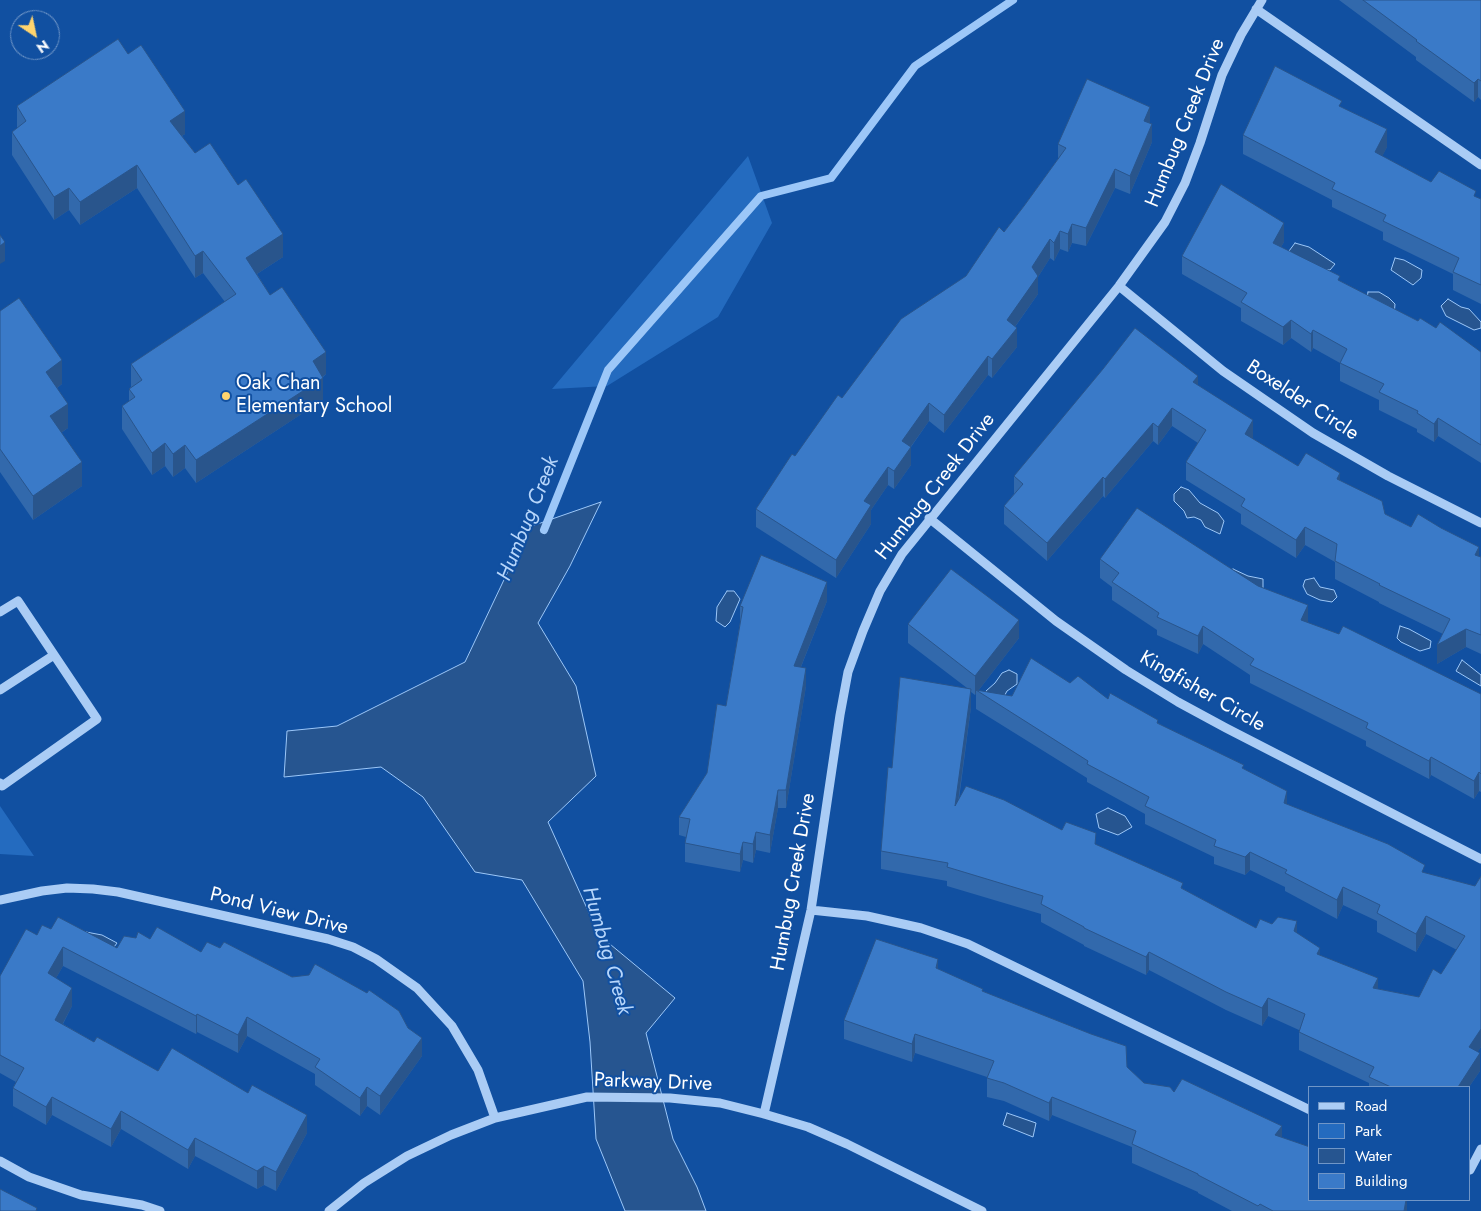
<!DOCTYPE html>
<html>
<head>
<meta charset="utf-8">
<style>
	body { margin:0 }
	#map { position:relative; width:1481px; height:1211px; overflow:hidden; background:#1150a1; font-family:Jost,sans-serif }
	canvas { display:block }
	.legend { position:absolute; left:1308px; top:1086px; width:162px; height:115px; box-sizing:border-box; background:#1150a1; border:1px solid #7096c7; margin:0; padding:6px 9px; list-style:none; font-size:15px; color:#fff }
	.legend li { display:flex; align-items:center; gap:10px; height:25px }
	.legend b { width:25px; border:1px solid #7096c7 }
	.north { position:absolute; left:10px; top:10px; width:50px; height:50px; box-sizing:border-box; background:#1150a1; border:1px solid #7096c7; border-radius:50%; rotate:146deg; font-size:14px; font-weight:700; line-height:20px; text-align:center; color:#fff }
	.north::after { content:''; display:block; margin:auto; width:18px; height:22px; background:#ffd46e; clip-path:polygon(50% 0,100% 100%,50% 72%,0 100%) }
</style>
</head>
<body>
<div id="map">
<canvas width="1481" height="1211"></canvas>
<ul class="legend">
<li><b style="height:6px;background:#aaccf5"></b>Road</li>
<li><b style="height:14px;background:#246bbf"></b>Park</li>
<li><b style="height:14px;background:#265590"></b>Water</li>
<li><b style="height:14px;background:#3a7ac8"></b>Building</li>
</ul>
<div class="north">N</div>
</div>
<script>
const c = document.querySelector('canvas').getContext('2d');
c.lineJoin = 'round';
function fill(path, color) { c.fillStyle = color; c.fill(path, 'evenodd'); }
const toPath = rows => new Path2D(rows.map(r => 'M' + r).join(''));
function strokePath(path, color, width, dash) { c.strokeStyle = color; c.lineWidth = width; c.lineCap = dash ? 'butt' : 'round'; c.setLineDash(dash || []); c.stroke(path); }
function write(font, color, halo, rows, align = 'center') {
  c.font = font + ' Jost,sans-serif'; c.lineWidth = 4; c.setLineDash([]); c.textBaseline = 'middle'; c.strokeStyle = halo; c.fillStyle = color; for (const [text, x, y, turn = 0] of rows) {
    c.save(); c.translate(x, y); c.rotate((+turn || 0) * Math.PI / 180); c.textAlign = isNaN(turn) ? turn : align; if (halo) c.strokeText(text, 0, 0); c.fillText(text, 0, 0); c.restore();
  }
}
fill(toPath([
	[748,156,772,223,718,317,607,386,552,389],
	[0,806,34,856,0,854]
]), '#246bbf');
const water = toPath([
	[1295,243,1309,247,1335,264,1330,270,1318,269,1289,251,1295,243],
	[1395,258,1404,260,1422,270,1421,278,1413,285,1391,270,1395,258],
	[1368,292,1379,292,1389,298,1395,304,1394,316,1366,305,1368,292],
	[1448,299,1461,307,1469,309,1481,322,1481,328,1474,330,1446,316,1441,306,1448,299],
	[1181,487,1189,490,1200,503,1218,513,1224,521,1220,534,1205,527,1201,520,1194,517,1187,518,1184,511,1174,501,1174,494,1181,487],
	[601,502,570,566,538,623,576,686,596,776,548,822,599,935,675,998,646,1033,673,1139,697,1187,706,1211,625,1211,596,1139,590,1042,583,981,522,880,475,872,423,797,381,767,284,777,287,731,337,726,465,662,529,527,601,502],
	[1233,569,1248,576,1263,579,1263,588,1256,592,1230,575,1233,569],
	[1314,578,1320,587,1334,590,1337,597,1332,602,1320,600,1307,594,1303,586,1305,580,1314,578],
	[727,591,734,591,740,599,730,622,725,627,716,621,717,607,727,591],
	[1400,626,1409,629,1431,641,1430,648,1420,651,1401,642,1397,638,1400,626],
	[1462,660,1481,675,1481,686,1456,671,1462,660],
	[1009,670,1017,674,1017,684,1007,691,1000,704,987,698,986,691,995,683,1002,673,1009,670],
	[1108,808,1125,816,1132,827,1118,835,1099,828,1096,814,1108,808],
	[86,932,102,935,117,943,109,954,84,941,86,932],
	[1007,1113,1036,1123,1033,1137,1003,1125,1007,1113]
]);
fill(water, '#265590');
strokePath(water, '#9cc7f8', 1);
strokePath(toPath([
	[544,530,608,370,761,196,831,178,915,66,1013,0]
]), '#9cc7f8', 8);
strokePath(toPath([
	[1256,9,1481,165],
	[1119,286,1223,371,1313,433,1388,476,1481,523],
	[929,518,1056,621,1126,670,1178,702,1226,728,1481,859],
	[0,612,18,601,97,719,2,786,0,783],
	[0,690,54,655],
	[0,900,42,891,67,888,93,889,118,892,328,939,353,947,376,959,417,988,452,1026,478,1070,495,1118],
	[811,910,867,916,921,928,968,944,1310,1110],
	[764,1114,811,910,840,715,848,672,863,631,880,591,902,554,1119,286,1165,222,1185,183,1200,143,1222,75,1241,35,1262,0],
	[0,1161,29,1177,81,1195,142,1205,160,1211],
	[1470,1170,1481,1149],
	[329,1211,364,1183,407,1156,451,1135,495,1118,587,1097,670,1098,720,1103,764,1114,808,1127,847,1144,982,1211]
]), '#aaccf5', 9);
fill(toPath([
	[1339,0,1481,0,1481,100,1478,97,1474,102,1416,60,1416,57],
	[128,54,185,134,182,136,195,153,283,257,257,274,270,295,326,374,323,377,323,400,196,483,185,468,173,477,165,466,152,475,122,429,122,406,129,401,129,389,131,387,131,364,225,302,203,273,195,278,137,188,80,225,69,210,54,220,12,155,12,132,17,128,17,106],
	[1342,107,1387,147,1382,156,1431,182,1481,199,1481,304,1453,290,1453,274,1383,240,1383,232,1332,207,1332,200,1243,154,1243,135],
	[1150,123,1152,142,1130,194,1115,188,1086,246,1072,243,1068,252,1060,249,1054,261,1050,258,1038,277,1038,294,1015,327,1017,347,992,378,988,375,944,433,929,421,911,447,911,465,894,489,888,485,871,510,871,524,836,578,756,527,756,509,795,456,842,398,966,276,1004,232,1024,206,1058,159,1058,144],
	[1284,242,1281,247,1340,281,1418,321,1436,328,1481,352,1481,463,1438,436,1434,442,1417,432,1417,429,1379,410,1379,400,1340,381,1340,363,1313,348,1311,352,1291,338,1283,345,1241,321,1241,308,1182,274,1182,256],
	[0,311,62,384,57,388,68,428,61,433,82,486,33,520,0,472],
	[1198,385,1253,439,1298,466,1340,480,1385,514,1411,527,1481,557,1481,654,1466,647,1437,664,1443,634,1379,603,1379,602,1335,579,1335,562,1305,545,1296,558,1241,524,1241,514,1186,480,1186,462,1198,443,1172,426,1158,445,1153,441,1105,498,1103,496,1047,561,1004,524,1004,506,1014,494,1014,476],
	[1100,559,1308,623,1481,694,1481,792,1479,791,1474,799,1431,775,1429,779,1366,746,1366,741,1250,683,1250,675,1203,644,1198,654,1157,635,1157,630,1112,600,1112,587,1100,578],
	[827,601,801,667,806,686,786,808,778,808,770,853,756,850,753,863,743,860,740,872,685,862,685,843,686,837,679,835,679,817,707,773,726,706,740,623,740,606],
	[908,624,1019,638,978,691,1012,696,1070,683,1108,699,1158,723,1244,769,1287,804,1425,873,1475,886,1481,876,1481,1047,1478,1051,1480,1071,1469,1087,1369,1087,1369,1083,1299,1050,1299,1030,1268,1016,1262,1026,1226,1010,1149,970,1146,975,1084,946,1084,945,1041,922,1041,914,947,886,947,881,881,869,881,851,892,768,967,688,908,643],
	[971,692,975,695,976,693,976,709,1087,778,1087,782,1145,814,1145,824,1214,857,1214,864,1245,875,1250,870,1285,887,1285,891,1337,919,1343,905,1377,921,1377,932,1416,952,1426,934,1457,950,1441,974,1419,997,1378,989,1320,956,1297,933,1272,924,1256,928,1183,889,1096,845,1062,830,959,799,971,707],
	[51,929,117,948,136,938,150,939,201,952,422,1056,380,1115,367,1106,360,1116,315,1085,315,1074,247,1036,238,1053,197,1032,196,1034,63,966,56,978,72,1006,63,1024,94,1042,158,1071,307,1133,276,1191,264,1185,257,1189,195,1156,188,1169,121,1129,111,1147,52,1115,46,1125,13,1106,13,1088,16,1082,0,1073,0,976,37,935],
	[938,969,983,991,1127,1067,1144,1083,1174,1092,1282,1137,1407,1200,1407,1211,1232,1211,1198,1193,1198,1192,1132,1163,1132,1147,1052,1115,1049,1121,1004,1101,987,1097,987,1077,915,1053,912,1062,844,1039,844,1020]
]), '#3269ac');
fill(toPath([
	[1478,79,1478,97,1474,102,1474,83],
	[1150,107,1150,126,1144,121],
	[185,111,185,134,170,143,170,121],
	[1152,124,1152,142,1130,194,1130,176],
	[1387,129,1387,147,1375,171,1375,152],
	[137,165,137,188,80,225,80,202],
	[1115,169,1115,188,1086,246,1086,228],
	[69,188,69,210,54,220,54,197],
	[1284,223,1284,242,1273,261,1273,243],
	[1072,224,1072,243,1068,252,1068,234],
	[1060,231,1060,249,1054,261,1054,243],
	[283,234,283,257,246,281,246,258],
	[1050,239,1050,258,1038,277,1038,294,1007,338,1007,320,1032,267],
	[5,242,5,261,0,264,0,246],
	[203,251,203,273,195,278,195,256],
	[1291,320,1291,338,1283,345,1283,327],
	[1017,328,1017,347,992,378,992,359],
	[1313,330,1313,348,1311,352,1311,334],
	[326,352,326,374,313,384,313,361],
	[988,356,988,375,944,433,944,415],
	[62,360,62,384,46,396,46,372],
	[1198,376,1198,394,1193,382],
	[323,378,323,400,196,483,196,460],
	[929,403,929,421,902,459,902,441],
	[68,404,68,428,50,440,50,416],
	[1172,408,1172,426,1158,445,1158,427],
	[1438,418,1438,436,1434,442,1434,424],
	[1253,420,1253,439,1245,452,1245,434],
	[1153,423,1153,441,1105,498,1105,479],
	[165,443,165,466,152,475,152,453],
	[185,445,185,468,173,477,173,454],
	[911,447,911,465,894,489,894,471],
	[82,462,82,486,33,520,33,496],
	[888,467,888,485,871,510,871,524,836,578,836,560,864,501],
	[1340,473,1340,492,1337,479],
	[1103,477,1103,496,1047,561,1047,543],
	[1305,527,1305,545,1296,558,1296,540],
	[1479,547,1479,565,1475,555],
	[827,582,827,601,794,684,794,666],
	[1308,605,1308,623,1301,620],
	[1019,620,1019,638,978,691,976,690,976,693,975,695,975,676],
	[1203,626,1203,644,1198,654,1198,636],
	[1466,629,1466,647,1437,664,1437,645],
	[806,668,806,686,786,808,786,790],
	[971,689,971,707,955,824,955,806],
	[1431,757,1431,775,1429,779,1429,761],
	[1479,772,1479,791,1474,799,1474,781],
	[778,790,778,808,770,853,770,835],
	[1287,791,1287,809,1284,803],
	[756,832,756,850,753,863,753,844],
	[743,842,743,860,740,872,740,854],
	[1250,852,1250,870,1245,875,1245,857],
	[1343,887,1343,905,1337,919,1337,900],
	[1426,916,1426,934,1416,952,1416,934],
	[1297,921,1297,939,1294,931],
	[63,947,63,966,48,992,48,973],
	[1320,948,1320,966,1317,954],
	[1149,952,1149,970,1146,975,1146,957],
	[938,959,938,977,936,968],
	[1378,978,1378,997,1373,988],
	[72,988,72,1006,55,1038,55,1020],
	[1268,998,1268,1016,1262,1026,1262,1008],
	[197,1014,197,1032,196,1034,196,1016],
	[247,1017,247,1036,238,1053,238,1035],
	[1481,1029,1481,1047,1469,1065,1469,1047],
	[915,1034,915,1053,912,1062,912,1044],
	[422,1038,422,1056,380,1115,380,1096],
	[1480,1053,1480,1071,1469,1087,1458,1087],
	[367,1087,367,1106,360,1116,360,1098],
	[52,1097,52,1115,46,1125,46,1107],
	[1052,1097,1052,1115,1049,1121,1049,1103],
	[121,1111,121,1129,111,1147,111,1129],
	[307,1115,307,1133,276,1191,276,1172],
	[1282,1126,1282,1144,1275,1135],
	[195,1138,195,1156,188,1169,188,1150],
	[264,1166,264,1185,257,1189,257,1171],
	[1406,1200,1407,1200,1407,1211,1404,1211]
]), '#29558c');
const building = toPath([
	[1363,0,1481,0,1481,81,1478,79,1474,83,1416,41,1417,40,1363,0],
	[118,39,128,54,141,45,185,111,170,121,195,153,210,143,238,185,246,179,283,234,246,258,270,295,282,287,326,352,313,361,323,378,196,460,185,445,173,454,165,443,152,453,122,406,135,397,129,389,142,380,131,364,236,294,203,251,195,256,137,165,80,202,69,188,54,197,12,132,26,121,17,106,118,39],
	[1275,66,1342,101,1339,106,1387,129,1375,152,1431,182,1439,171,1476,191,1474,196,1481,199,1481,285,1453,272,1459,258,1383,221,1386,215,1332,189,1335,183,1243,135,1275,66],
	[1087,79,1150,107,1144,121,1152,124,1130,176,1115,169,1086,228,1072,224,1068,234,1060,231,1054,243,1050,239,1032,267,1038,276,1007,320,1017,328,992,359,988,356,944,415,929,403,902,441,911,447,894,471,888,467,864,501,871,505,836,560,756,509,792,454,795,456,838,395,842,398,901,319,966,276,999,227,1004,232,1024,206,1066,148,1058,144,1087,79],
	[1221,184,1284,223,1273,243,1340,276,1338,280,1418,321,1420,318,1436,328,1440,322,1481,352,1481,445,1438,418,1434,424,1417,413,1418,411,1379,392,1384,384,1340,363,1347,349,1313,330,1311,334,1291,320,1283,327,1241,302,1247,293,1182,256,1221,184],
	[0,235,5,242,0,246,0,235],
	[19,298,62,360,46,372,68,404,50,416,82,462,33,496,0,449,0,311,19,298],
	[1135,328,1198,376,1193,382,1253,420,1245,434,1298,466,1306,453,1340,473,1337,479,1382,501,1385,514,1411,527,1418,514,1441,528,1479,547,1475,555,1481,557,1481,635,1466,629,1437,645,1450,619,1379,585,1380,584,1335,561,1337,544,1305,527,1296,540,1241,506,1245,499,1186,462,1206,430,1172,408,1158,427,1153,423,1105,479,1103,477,1047,543,1004,506,1023,484,1014,476,1103,369,1135,328],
	[1137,508,1258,586,1308,605,1301,620,1339,634,1343,626,1481,694,1481,774,1479,772,1474,781,1431,757,1429,761,1366,728,1368,723,1250,665,1254,659,1203,626,1198,636,1157,617,1159,613,1112,582,1119,573,1100,559,1137,508],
	[761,555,827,582,794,666,806,668,786,790,778,790,770,835,756,832,753,844,743,842,740,854,685,843,690,819,679,817,707,773,717,704,726,706,743,607,740,606,761,555],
	[951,569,1019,620,975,676,908,624,951,569],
	[1031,658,1070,683,1078,676,1108,699,1110,693,1158,720,1157,723,1244,765,1242,768,1287,791,1284,803,1388,844,1425,865,1422,872,1475,886,1481,876,1481,1029,1469,1047,1480,1053,1458,1087,1391,1087,1369,1077,1374,1067,1299,1032,1305,1014,1268,998,1262,1008,1226,992,1149,952,1146,957,1084,928,1084,927,1041,904,1043,896,947,867,948,863,881,851,888,767,892,768,900,677,971,689,955,806,966,786,1004,800,1062,830,1066,822,1096,833,1095,844,1183,883,1181,888,1256,928,1260,919,1272,924,1278,917,1297,921,1294,931,1320,948,1317,954,1378,978,1373,988,1419,997,1433,969,1441,974,1465,936,1426,916,1416,934,1377,913,1380,905,1343,887,1337,900,1285,873,1287,870,1250,852,1245,857,1214,846,1216,840,1145,806,1149,797,1087,764,1088,761,976,690,1012,696,1031,658],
	[58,917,117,948,124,936,136,938,138,932,150,939,157,927,201,952,207,942,220,948,224,942,292,977,309,975,315,964,367,993,369,990,399,1011,408,1028,422,1038,380,1096,367,1087,360,1098,315,1067,320,1059,247,1017,238,1035,197,1014,196,1016,63,947,48,973,72,988,55,1020,94,1042,97,1037,158,1071,172,1048,248,1093,252,1085,307,1115,276,1172,264,1166,257,1171,195,1138,188,1150,121,1111,111,1129,52,1097,46,1107,13,1088,24,1068,0,1055,0,976,26,929,37,935,42,925,51,929,58,917],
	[876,939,938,959,936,968,983,989,982,991,1091,1034,1126,1046,1127,1067,1144,1083,1170,1087,1174,1092,1182,1079,1282,1126,1275,1135,1310,1147,1310,1200,1406,1200,1404,1211,1273,1211,1260,1204,1258,1206,1198,1175,1198,1174,1132,1144,1136,1131,1052,1097,1049,1103,1004,1083,987,1078,994,1061,915,1034,912,1044,844,1020,876,939],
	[0,1189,37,1208,36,1211,0,1211,0,1189]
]);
fill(building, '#3a7ac8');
strokePath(building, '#29558c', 1);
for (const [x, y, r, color] of [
	[226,396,5,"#ffd46e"]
]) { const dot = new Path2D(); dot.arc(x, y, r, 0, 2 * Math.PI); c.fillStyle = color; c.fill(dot); strokePath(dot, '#1150a1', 2); }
write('20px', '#fff', '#1150a1', [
	["Humbug Creek Drive",1186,123,-68],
	["Boxelder Circle",1302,401,33],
	["Humbug Creek Drive",936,487,-52],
	["Kingfisher Circle",1202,692,30],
	["Humbug Creek Drive",794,882,-80],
	["Pond View Drive",279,912,14],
	["Parkway Drive",653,1083,2]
]);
write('20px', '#fff', '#1150a1', [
	["Oak Chan",236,384],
	["Elementary School",236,407]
], 'left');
write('italic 21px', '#b7d6fb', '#1150a1', [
	["Humbug Creek",529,519,-68],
	["Humbug Creek",606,951,74]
]);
</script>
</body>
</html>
